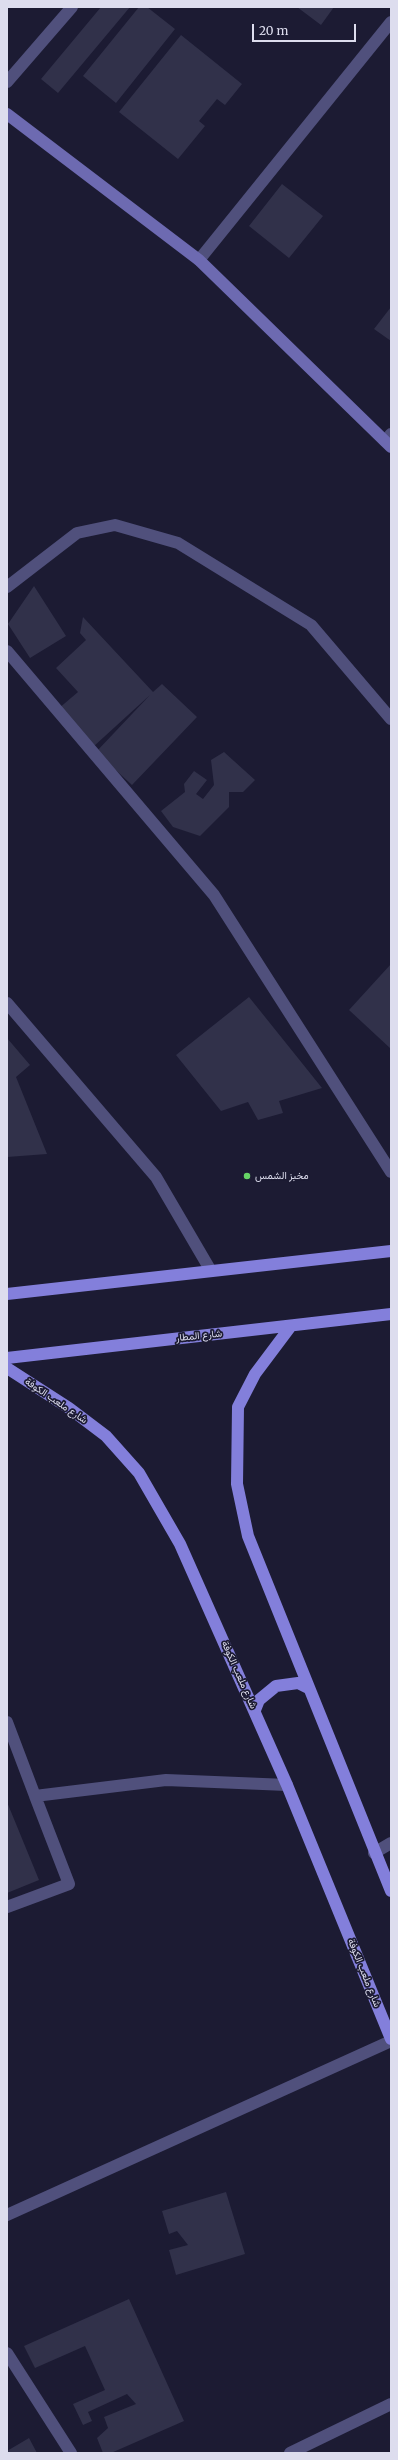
<!DOCTYPE html>
<html>
<head>
<meta charset="utf-8">
<style>
	body { margin:0 }
	#map { position:relative; width:398px; height:2460px; overflow:hidden; background:#1c1b33; font-family:Merriweather,serif }
	canvas { display:block }
	.frame { position:absolute; inset:0; border:8px solid #dde; pointer-events:none }
	.scale { position:absolute; left:252px; top:24px; width:104px; height:18px; box-sizing:border-box; border:2px solid #dde; border-top:0; padding-left:5px; font-size:12px; line-height:14px; white-space:nowrap; color:#dde; -webkit-text-stroke:3px #1c1b33; paint-order:stroke }
</style>
</head>
<body>
<div id="map">
<canvas width="398" height="2460"></canvas>
<div class="frame"></div>
<div class="scale">20 m</div>
</div>
<script>
const c = document.querySelector('canvas').getContext('2d');
c.lineJoin = 'round';
function fill(path, color) { c.fillStyle = color; c.fill(path, 'evenodd'); }
const toPath = rows => new Path2D(rows.map(r => 'M' + r).join(''));
function strokePath(path, color, width, dash) { c.strokeStyle = color; c.lineWidth = width; c.lineCap = dash ? 'butt' : 'round'; c.setLineDash(dash || []); c.stroke(path); }
function write(font, color, halo, rows, align = 'center') {
  c.font = font + ' Merriweather,Vazirmatn,serif'; c.lineWidth = 3.5; c.setLineDash([]); c.textBaseline = 'middle'; c.strokeStyle = halo; c.fillStyle = color; for (const [text, x, y, turn = 0] of rows) {
    c.save(); c.translate(x, y); c.rotate((+turn || 0) * Math.PI / 180); c.textAlign = isNaN(turn) ? turn : align; if (halo) c.strokeText(text, 0, 0); c.fillText(text, 0, 0); c.restore();
  }
}
fill(toPath([
	[101,7,130,7,58,93,41,79],
	[139,7,147,7,175,29,116,103,83,76],
	[297,7,334,7,321,25],
	[181,35,242,84,225,105,217,99,199,121,205,126,178,159,119,112],
	[282,184,323,216,289,258,249,226],
	[391,307,391,341,374,329],
	[34,586,66,636,30,658,8,624],
	[83,617,153,692,162,684,197,717,132,785,96,752,150,695,93,747,58,709,78,692,56,668,86,640,80,633],
	[224,752,255,780,243,792,229,792,229,807,200,836,173,827,161,811,185,792,184,784,194,771,207,780,196,794,203,799,214,785,211,760],
	[391,964,391,1049,349,1010],
	[249,997,322,1088,279,1101,283,1113,258,1120,248,1102,221,1111,176,1055],
	[7,1038,30,1065,16,1077,47,1154,7,1157],
	[7,1802,39,1880,7,1893],
	[226,2192,245,2254,176,2275,169,2250,188,2245,177,2231,169,2234,162,2211],
	[129,2299,184,2421,111,2453,103,2453,97,2438,108,2428,104,2417,136,2404,127,2394,88,2412,92,2421,83,2425,73,2404,105,2390,85,2346,35,2368,24,2346],
	[29,2438,37,2453,7,2453,7,2451]
]), '#31314a');
strokePath(toPath([
	[7,1722,35,1796],
	[7,1907,69,1884,35,1796,166,1780,287,1785]
]), '#50507c', 12);
strokePath(toPath([
	[7,82,72,7],
	[199,260,391,22],
	[385,441,391,434],
	[7,587,77,533,115,525,178,543,311,625,391,719],
	[7,651,214,895,391,1172],
	[7,1003,156,1177,211,1271],
	[374,1853,391,1843],
	[7,2215,391,2041],
	[7,2353,71,2453],
	[290,2453,391,2404]
]), '#50507c', 12);
strokePath(toPath([
	[7,114,199,260,391,447]
]), '#6d6ab1', 12);
strokePath(toPath([
	[7,1294,391,1251],
	[291,1326,255,1374,238,1407,237,1484,248,1536,391,1891],
	[7,1358,391,1314],
	[7,1368,69,1408,106,1436,139,1473,180,1544,287,1785,391,2039],
	[255,1710,259,1700,276,1686,298,1683,308,1688]
]), '#837fdb', 12);
for (const [x, y, r, color] of [
	[247,1176,4,"#66d466"]
]) { const dot = new Path2D(); dot.arc(x, y, r, 0, 2 * Math.PI); c.fillStyle = color; c.fill(dot); strokePath(dot, '#1c1b33', 1.5); }
write('10px', '#dde', '#1c1b33', [
	["مخبز الشمس",255,1176]
], 'left');
write('10px', '#dde', '#1c1b33', [
	["شارع المطار",199,1336,-6],
	["شارع ملعب الكوفة",56,1401,34],
	["شارع ملعب الكوفة",239,1675,66],
	["شارع ملعب الكوفة",364,1973,68]
]);
</script>
</body>
</html>
